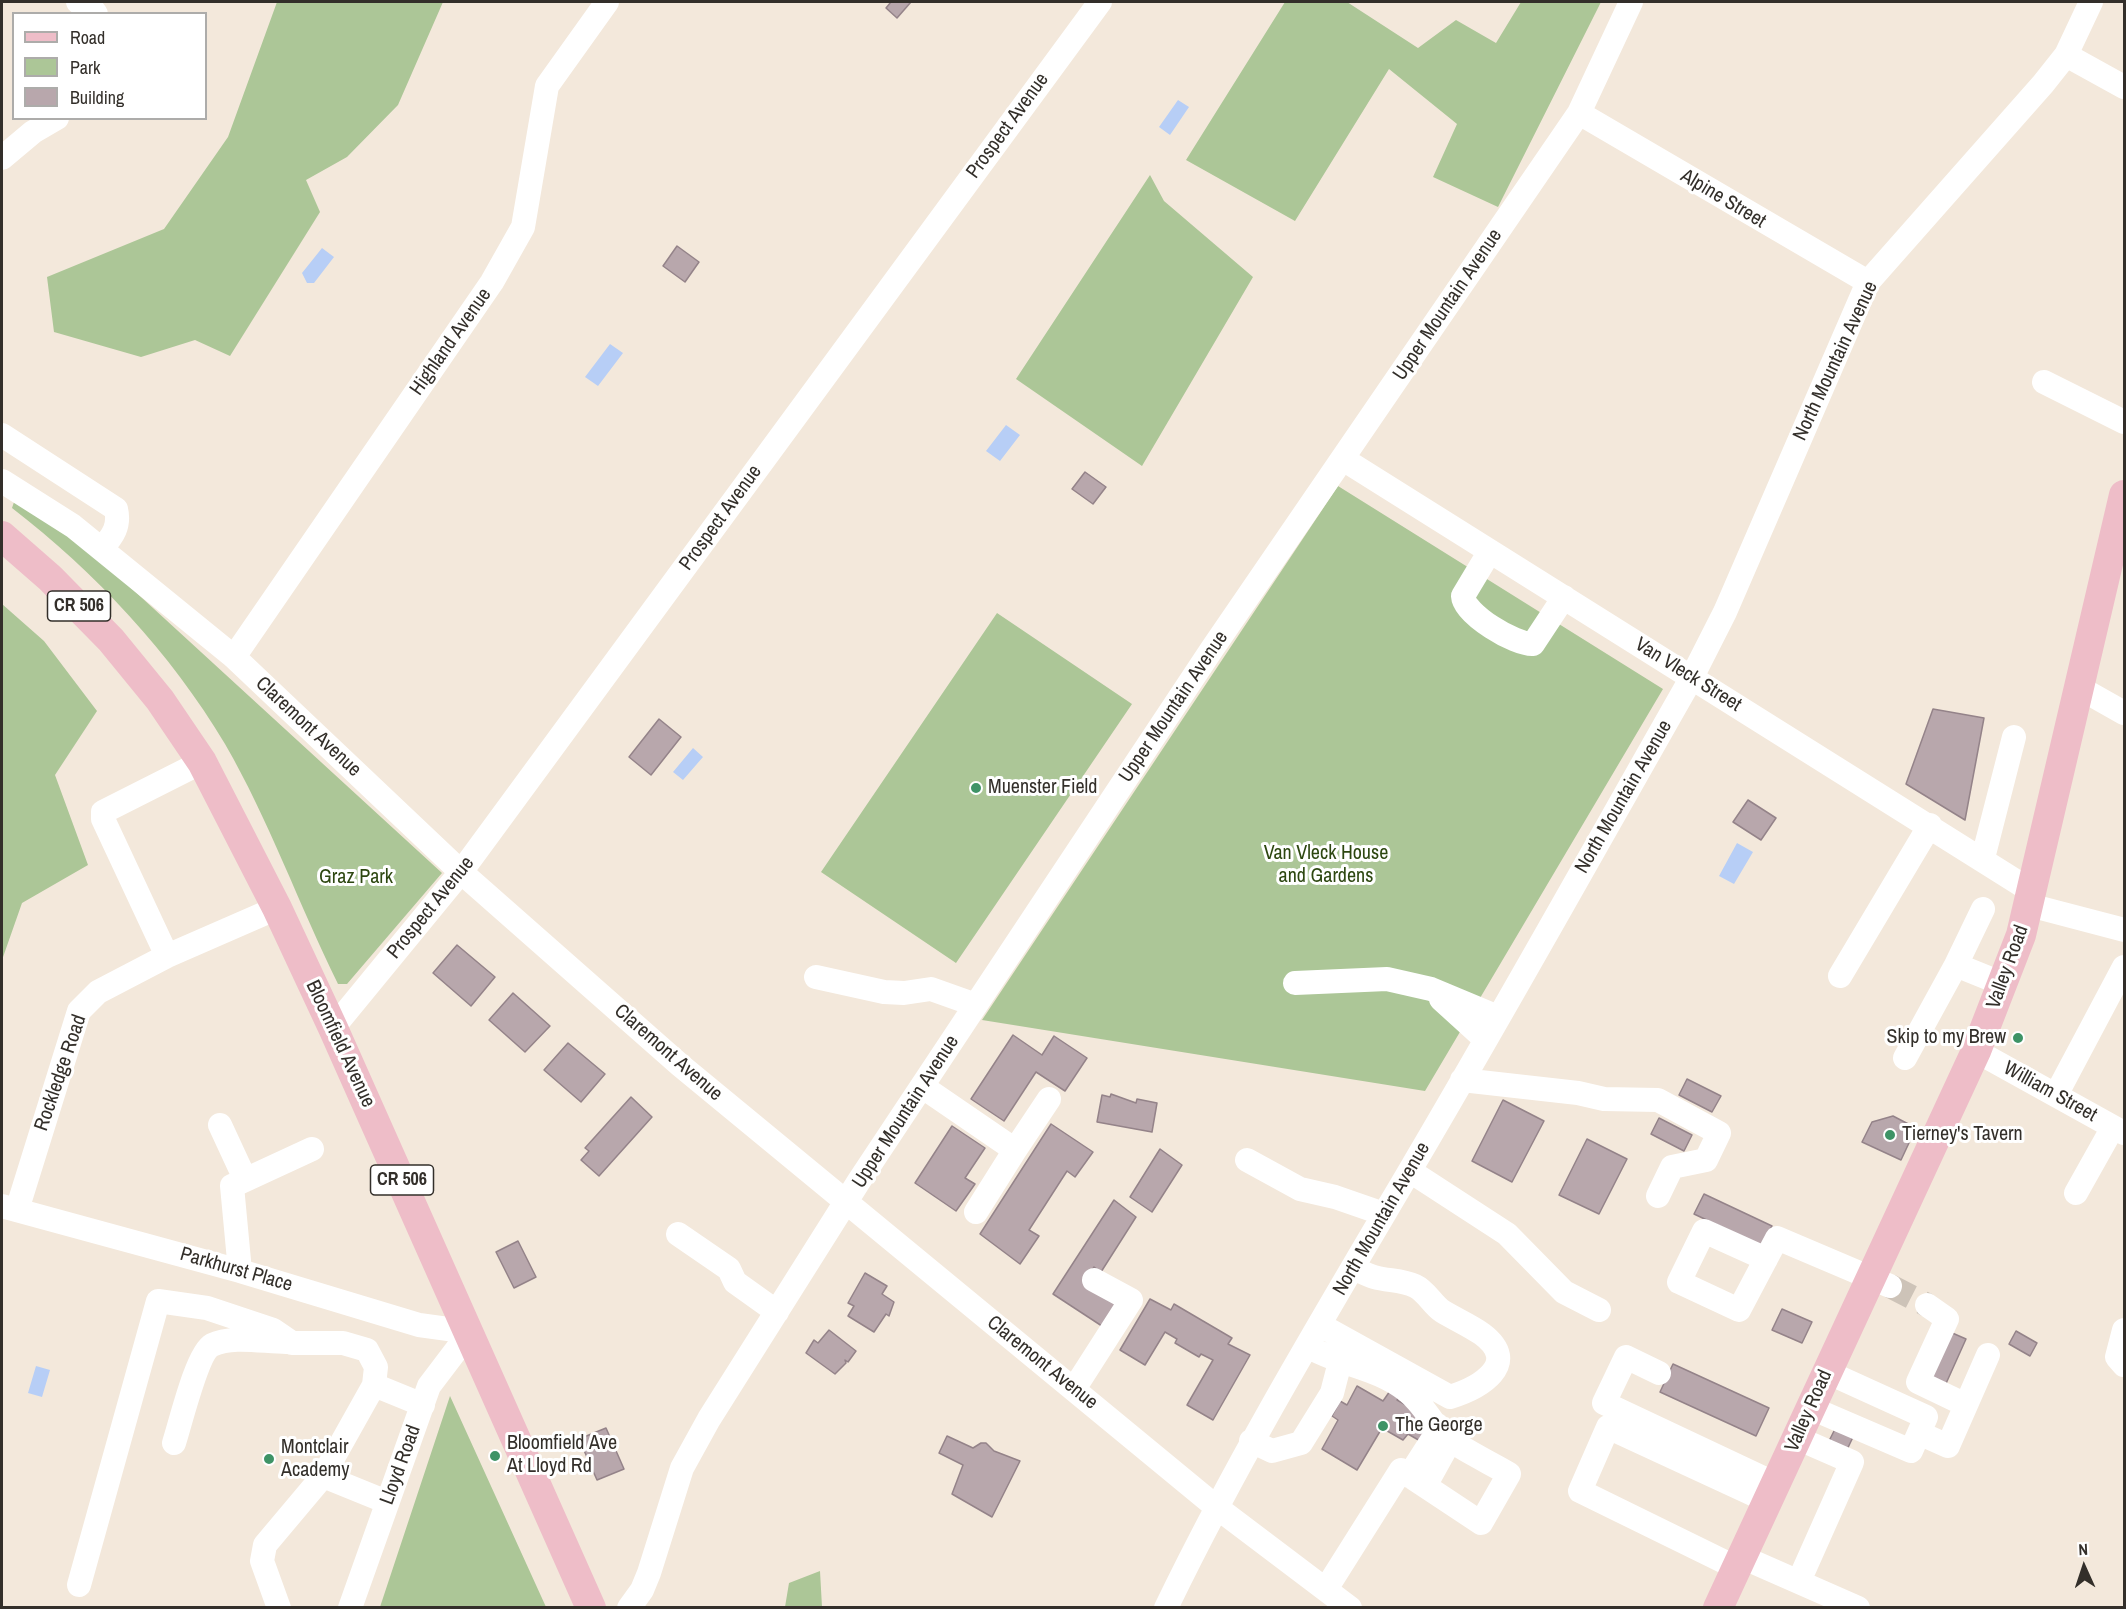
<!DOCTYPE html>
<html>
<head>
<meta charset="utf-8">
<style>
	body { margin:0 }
	#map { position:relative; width:2126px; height:1609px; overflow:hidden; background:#f3e8db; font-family:"Archivo Narrow",sans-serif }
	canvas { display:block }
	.frame { position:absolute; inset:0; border:3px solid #332f2a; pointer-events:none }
	.legend { position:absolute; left:12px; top:12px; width:195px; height:108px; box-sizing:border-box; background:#fff; border:2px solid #adacaa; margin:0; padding:8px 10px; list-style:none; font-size:18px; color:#332f2a }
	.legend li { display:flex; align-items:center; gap:12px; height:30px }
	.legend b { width:30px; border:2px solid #adacaa }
	.north { position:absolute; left:2054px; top:1537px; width:60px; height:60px; -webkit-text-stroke:4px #fff; paint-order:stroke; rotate:357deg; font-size:16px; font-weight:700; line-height:24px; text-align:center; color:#332f2a }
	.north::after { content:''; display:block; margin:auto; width:21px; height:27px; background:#332f2a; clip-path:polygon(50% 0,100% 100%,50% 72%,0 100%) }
</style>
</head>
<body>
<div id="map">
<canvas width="2126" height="1609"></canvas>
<div class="frame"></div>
<ul class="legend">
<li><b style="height:8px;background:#eebdc8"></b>Road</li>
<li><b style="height:16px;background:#acc697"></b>Park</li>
<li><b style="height:16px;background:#b8a7ac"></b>Building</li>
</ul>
<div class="north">N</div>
</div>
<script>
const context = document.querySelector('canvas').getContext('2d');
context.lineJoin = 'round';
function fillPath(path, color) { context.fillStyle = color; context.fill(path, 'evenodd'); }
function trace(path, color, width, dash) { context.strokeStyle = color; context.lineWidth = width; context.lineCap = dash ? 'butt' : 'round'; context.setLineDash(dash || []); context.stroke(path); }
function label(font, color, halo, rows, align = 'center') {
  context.font = font + ' "Archivo Narrow",sans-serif'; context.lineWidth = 6; context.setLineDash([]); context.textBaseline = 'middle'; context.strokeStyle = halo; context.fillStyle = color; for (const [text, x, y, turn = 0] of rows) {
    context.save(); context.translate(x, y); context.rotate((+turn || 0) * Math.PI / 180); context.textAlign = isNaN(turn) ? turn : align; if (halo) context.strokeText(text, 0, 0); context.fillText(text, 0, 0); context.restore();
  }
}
fillPath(new Path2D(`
	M277,2H443L398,105L347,157L306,180L320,212L230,356L195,340L141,357L54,332L47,277L164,229L228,137Z
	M1285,2H1347L1418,48L1456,20L1496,43L1521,2H1601L1498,207L1433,177L1457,124L1389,69L1295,221L1186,160Z
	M1150,175L1164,201L1253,277L1142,466L1016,379Z
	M1338,486L1663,689L1425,1091L982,1020Z
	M14,502L69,531L442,873L347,984H338C299,905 269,820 225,744C171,653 95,572 12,508Z
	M2,604L44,641L97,711L55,775L88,865L22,903L2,960Z
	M997,613L1132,704L956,963L821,872Z
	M450,1396L546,1607H380Z
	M820,1571L822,1607H785L789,1583Z`), '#acc697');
fillPath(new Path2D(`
	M1178,100L1189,107L1170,135L1159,127Z
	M322,248L334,257L314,283H307L302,273Z
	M610,344L623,353L598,386L585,377Z
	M1006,425L1020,435L1000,461L986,451Z
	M693,748L703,757L683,780L673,772Z
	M1737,843L1753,852L1734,884L1719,876Z
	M36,1366L50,1370L42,1397L28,1393Z`), '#b7cef6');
const building = new Path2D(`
	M891,2H911L897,18L886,8Z
	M677,246L699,262L685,282L663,266Z
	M1085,472L1106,487L1093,504L1072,489Z
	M1933,709L1984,718L1965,820L1906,784Z
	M659,719L681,737L651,775L629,757Z
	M1748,800L1776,818L1761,840L1733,822Z
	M457,945L495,977L471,1006L433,973Z
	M513,993L550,1026L525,1052L489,1020Z
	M1013,1035L1042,1055L1054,1036L1087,1058L1065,1091L1036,1072L1004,1121L971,1099Z
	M568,1043L605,1074L581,1102L544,1070Z
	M1687,1079L1721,1096L1712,1112L1679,1095Z
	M1111,1094L1136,1103L1137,1099L1157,1103L1152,1132L1097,1122L1102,1095L1110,1097Z
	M631,1097L652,1117L599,1176L581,1160L589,1151L585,1148Z
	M1503,1100L1544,1121L1512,1182L1472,1161Z
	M1893,1116L1916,1128L1901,1160L1862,1142L1872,1122Z
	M1659,1118L1692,1135L1684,1151L1651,1134Z
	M1051,1124L1093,1152L1075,1177L1067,1171L1029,1230L1039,1236L1020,1264L980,1234Z
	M952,1126L985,1148L965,1178L975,1184L956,1211L915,1183Z
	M1587,1139L1627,1159L1599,1214L1559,1195Z
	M1160,1149L1182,1165L1152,1212L1130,1197Z
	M1704,1194L1772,1226L1762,1246L1694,1214Z
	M1114,1200L1136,1217L1101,1272L1094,1267L1084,1283L1122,1307L1108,1330L1053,1294Z
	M518,1241L536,1277L514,1288L496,1252Z
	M865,1273L887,1286L882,1294L894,1302L889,1316L886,1314L874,1332L848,1316L854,1306L848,1303Z
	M1150,1299L1171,1310L1174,1304L1232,1338L1228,1344L1250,1355L1213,1420L1187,1405L1213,1360L1201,1354L1199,1357L1175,1343L1177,1339L1165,1332L1145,1365L1120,1350Z
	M1782,1309L1812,1322L1802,1343L1772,1330Z
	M829,1330L856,1351L848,1362L845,1360L846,1363L835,1374L806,1353L814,1340L818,1343Z
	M2016,1331L2037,1343L2030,1356L2009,1344Z
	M1950,1332L1966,1339L1944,1388L1928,1381Z
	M1673,1364L1769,1408L1756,1436L1660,1392Z
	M1357,1386L1383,1401L1390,1391L1401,1396L1397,1400L1417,1411L1432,1425L1422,1442L1408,1434L1403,1440L1382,1428L1357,1470L1322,1449L1338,1420L1332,1416L1340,1401L1347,1405Z
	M1836,1427L1854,1435L1843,1458L1825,1449Z
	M606,1428L624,1469L597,1480L579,1439Z
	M947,1436L973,1448L981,1443H986L994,1451L1020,1461L992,1517L952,1494L963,1465L939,1453Z`);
fillPath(building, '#b8a7ac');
trace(building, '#948389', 1.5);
trace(new Path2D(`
	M1890,1286L1927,1305`), '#cdc3b8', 24, [24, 12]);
trace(new Path2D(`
	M78,2L91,7L96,14
	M2066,55L2124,87
	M1579,113L1868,282
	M2,158L33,132L57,118
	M2044,382L2124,422
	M2,435L116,509C120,526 113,536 102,548
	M1343,459L2033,892
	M2,481L73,526L234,657L461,872L680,1065L1215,1506L1350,1608
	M1490,551L1463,596C1464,614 1515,645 1533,644L1564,597
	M234,657L492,282L523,227L547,86L607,2
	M2078,687L2124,713
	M1983,858L2014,737
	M2029,905L2124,930
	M167,956L103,819V812L202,762
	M1956,965L1983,909
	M1840,976L1930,825
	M816,977L884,992L904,993L931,989L976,1005
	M1295,983L1387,979L1431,989L1498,1017
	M1441,999L1485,1039
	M333,1028L461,872L1100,2
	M1976,1051L2124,1133
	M1905,1058L1956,965L2003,984
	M1462,1080L1578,1093L1604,1099L1658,1100L1719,1133L1706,1160L1672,1167L1658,1196
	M923,1087L1015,1150L1049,1099
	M2056,1095L2124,967
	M220,1125L245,1179
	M1247,1160L1300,1189L1335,1197L1384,1214
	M1410,1171L1507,1234L1564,1292L1599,1310
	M2076,1193L2113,1127
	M2,1206L240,1271L419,1325L470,1332L429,1386L350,1608
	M17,1210L79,1011L98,992L167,956L277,908
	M976,1212L1015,1150
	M678,1234L729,1269L735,1282L777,1312
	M1766,1259L1704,1231L1679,1282L1739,1310L1777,1238L1890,1286
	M240,1271L232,1186L312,1149
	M1927,1305L1947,1319L1918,1382L1966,1405
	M1320,1325L1450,1397C1479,1388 1522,1364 1482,1334C1469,1325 1455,1319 1442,1311C1432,1304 1426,1291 1415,1286C1402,1280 1388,1281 1374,1277C1367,1275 1360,1271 1353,1268
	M2124,1330L2117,1357L2124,1365
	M1307,1346C1339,1365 1377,1367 1407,1391C1424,1405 1429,1419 1442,1433C1454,1446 1493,1464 1509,1474L1481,1523L1401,1470L1326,1589
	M1659,1373L1626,1357L1604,1403L1776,1484
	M374,1385L423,1405
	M1074,1389L1131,1300L1094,1280
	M1811,1408L1911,1451L1926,1417L1827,1372
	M1919,1433L1948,1446L1988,1355
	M1797,1438L1852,1462L1799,1581
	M1251,1441L1272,1451L1301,1443L1332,1393L1340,1362
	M174,1443C180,1425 197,1353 212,1345C232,1335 264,1342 286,1342
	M323,1476L387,1502
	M1409,1476L1434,1437L1437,1425
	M1425,1486L1451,1439
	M1742,1557L1858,1608
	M1737,1568L1580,1491L1608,1427L1768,1501
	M79,1585L158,1301L207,1308L273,1330L292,1343H343L367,1350L376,1367L374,1385L323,1476L265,1545L262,1561L279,1608
	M629,1608L642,1590L649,1573L682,1468L709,1419L859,1181L1212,649L1579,113L1631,2
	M1166,1608C1239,1457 1324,1316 1409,1172C1506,1008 1598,842 1692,677L1725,612L1868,282L2043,84L2066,55L2091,2`), '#fff', 24);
trace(new Path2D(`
	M2,536L50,578L111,640L160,700L202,762L277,908L333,1028L591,1608
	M1718,1608L1976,1051L2021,935L2124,495`), '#eebdc8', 30);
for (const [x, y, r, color] of [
	[976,788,6,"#3e9366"],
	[2018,1038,6,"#3e9366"],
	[1890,1135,6,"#3e9366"],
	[1383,1426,6,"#3e9366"],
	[495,1456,6,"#3e9366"],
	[269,1459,6,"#3e9366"]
]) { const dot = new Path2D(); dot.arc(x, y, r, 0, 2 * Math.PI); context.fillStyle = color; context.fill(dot); trace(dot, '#fff', 2); }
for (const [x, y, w] of [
	[79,606,63],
	[402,1180,63]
]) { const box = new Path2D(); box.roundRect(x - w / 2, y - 15, w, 30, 4.5); context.fillStyle = '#fff'; context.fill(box); trace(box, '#332f2a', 1.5); }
label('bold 18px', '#332f2a', null, [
	["CR 506",79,606],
	["CR 506",402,1180]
]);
label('20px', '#332f2a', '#fff', [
	["Prospect Avenue",1008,126,-54],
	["Alpine Street",1723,199,31],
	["Upper Mountain Avenue",1448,305,-56],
	["Highland Avenue",451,342,-55],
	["North Mountain Avenue",1836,361,-65],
	["Prospect Avenue",721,518,-54],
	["Van Vleck Street",1688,675,32],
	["Upper Mountain Avenue",1174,707,-56],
	["Claremont Avenue",308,727,43],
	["North Mountain Avenue",1624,797,-60],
	["Prospect Avenue",431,908,-51],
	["Valley Road",2008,967,-70],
	["Bloomfield Avenue",340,1044,65],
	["Claremont Avenue",668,1053,41],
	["Rockledge Road",61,1073,-71],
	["William Street",2050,1092,29],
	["Upper Mountain Avenue",906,1112,-57],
	["North Mountain Avenue",1382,1219,-60],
	["Parkhurst Place",236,1270,16],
	["Claremont Avenue",1042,1363,39],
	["Valley Road",1809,1411,-66],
	["Lloyd Road",401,1465,-70]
]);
label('20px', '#332f2a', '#fff', [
	["Muenster Field",988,788],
	["Skip to my Brew",2006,1038,"right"],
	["Tierney's Tavern",1902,1135],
	["The George",1395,1426],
	["Bloomfield Ave",507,1444],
	["At Lloyd Rd",507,1467],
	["Montclair",281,1448],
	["Academy",281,1471]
], 'left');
label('20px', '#2d4710', '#fff', [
	["Van Vleck House",1326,854],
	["and Gardens",1326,877],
	["Graz Park",356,878]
]);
</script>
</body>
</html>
